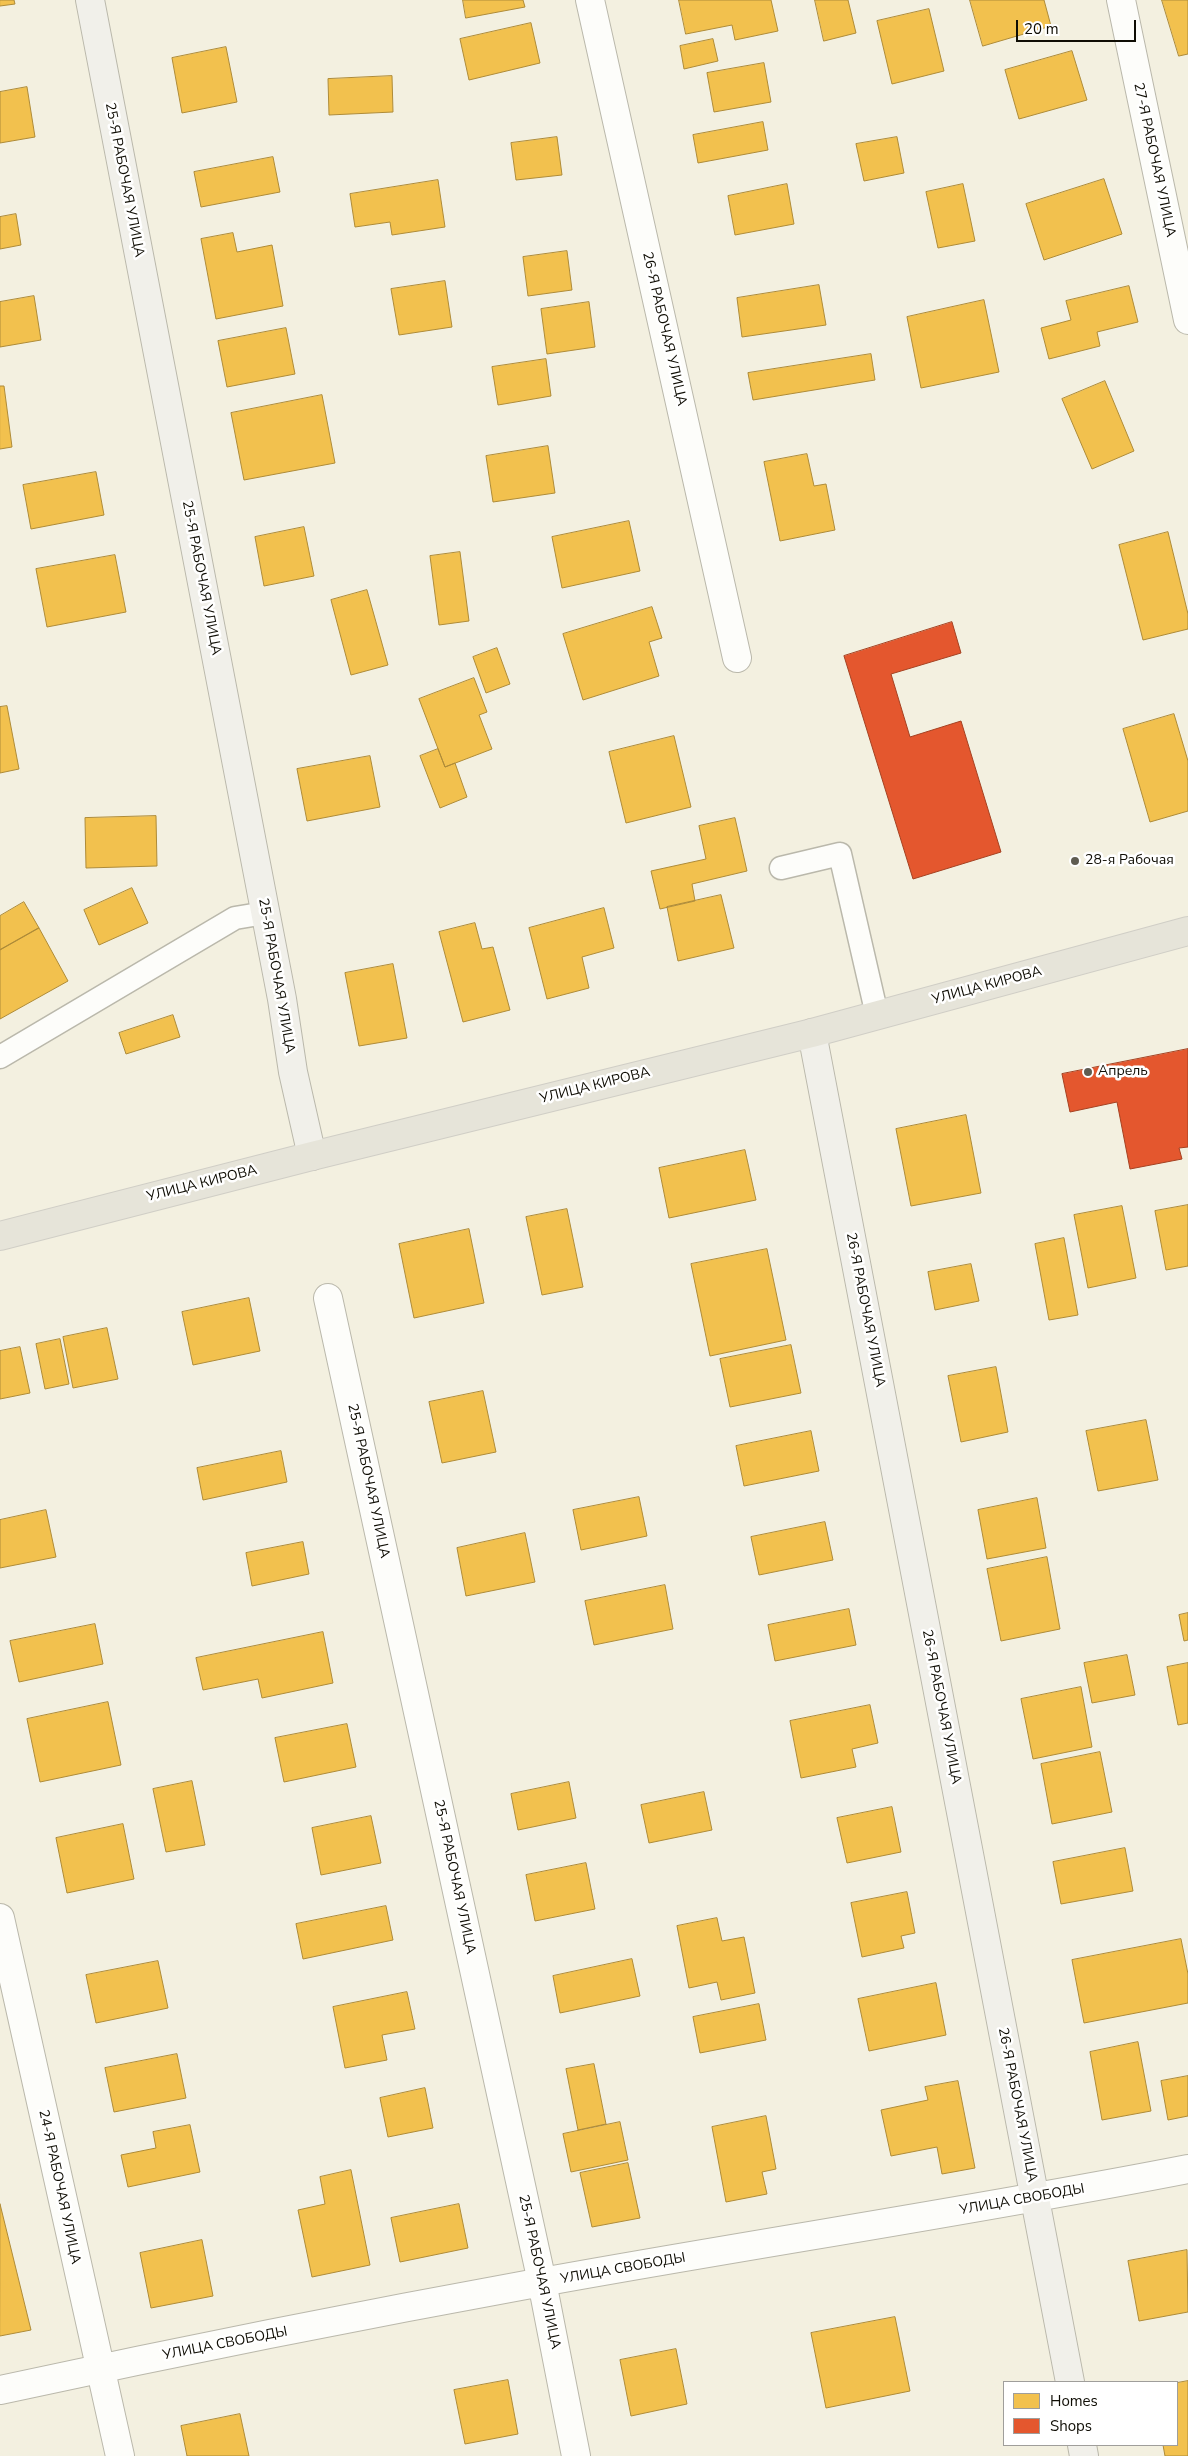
<!DOCTYPE html>
<html>
<head>
<meta charset="utf-8">
<style>
	body { margin:0 }
	#map { position:relative; width:1188px; height:2456px; overflow:hidden; background:#f3f0e0; font-family:"Nunito Sans",sans-serif }
	canvas { display:block }
	.legend { position:absolute; left:1003px; top:2381px; width:175px; height:65px; box-sizing:border-box; background:#fff; border:1px solid #9f9e9b; margin:0; padding:6px 9px; list-style:none; font-size:15px; color:#0f0d04 }
	.legend li { display:flex; align-items:center; gap:10px; height:25px }
	.legend b { width:25px; border:1px solid #9f9e9b }
	.scale { position:absolute; left:1016px; top:20px; width:120px; height:22px; box-sizing:border-box; border:2px solid #0f0d04; border-top:0; padding-left:6px; font-size:15px; line-height:18px; white-space:nowrap; color:#0f0d04; -webkit-text-stroke:4px #fff; paint-order:stroke }
</style>
</head>
<body>
<div id="map">
<canvas width="1188" height="2456"></canvas>
<ul class="legend">
<li><b style="height:14px;background:#f2c14e"></b>Homes</li>
<li><b style="height:14px;background:#e4572e"></b>Shops</li>
</ul>
<div class="scale">20 m</div>
</div>
<script>
const context = document.querySelector('canvas').getContext('2d');
context.lineJoin = 'round';
function fillPath(path, color) { context.fillStyle = color; context.fill(path, 'evenodd'); }
function trace(path, color, width, dash) { context.strokeStyle = color; context.lineWidth = width; context.lineCap = dash ? 'butt' : 'round'; context.setLineDash(dash || []); context.stroke(path); }
function label(font, color, halo, rows, align = 'center') {
  context.font = font + ' "Nunito Sans",sans-serif'; context.lineWidth = 5; context.setLineDash([]); context.textBaseline = 'middle'; context.strokeStyle = halo; context.fillStyle = color; for (const [text, x, y, turn = 0] of rows) {
    context.save(); context.translate(x, y); context.rotate((+turn || 0) * Math.PI / 180); context.textAlign = isNaN(turn) ? turn : align; if (halo) context.strokeText(text, 0, 0); context.fillText(text, 0, 0); context.restore();
  }
}
const homes = new Path2D(`
	M0,0H14L15,4L0,6Z
	M463,0H523L525,7L466,18Z
	M679,0H771L778,31L735,40L732,25L686,34Z
	M815,0H848L856,33L824,41Z
	M970,0H1044L1051,26L983,46Z
	M1162,0H1188V54L1179,56Z
	M929,9L944,71L892,84L877,21Z
	M531,23L540,63L469,80L460,39Z
	M713,39L718,61L684,69L680,46Z
	M226,47L237,102L182,113L172,58Z
	M1072,51L1087,100L1019,119L1005,70Z
	M764,63L771,102L714,112L707,73Z
	M392,76L393,112L329,115L328,79Z
	M27,87L35,137L0,143V92Z
	M763,122L768,150L698,163L693,135Z
	M557,137L562,175L516,180L511,143Z
	M897,137L904,173L864,181L856,144Z
	M273,157L280,192L201,207L194,172Z
	M1104,179L1122,234L1044,260L1026,204Z
	M438,180L445,227L392,235L390,222L355,227L350,194Z
	M787,184L794,224L735,235L728,196Z
	M963,184L975,241L938,248L926,192Z
	M16,214L21,245L0,249V217Z
	M233,233L237,252L272,245L283,306L216,319L201,239Z
	M567,251L572,290L528,296L523,257Z
	M445,281L452,327L399,335L391,289Z
	M819,285L826,325L742,337L737,298Z
	M1129,286L1138,322L1097,332L1100,346L1049,359L1041,328L1071,320L1066,301Z
	M34,296L41,340L0,347V302Z
	M984,300L999,372L921,388L907,317Z
	M589,302L595,347L547,354L541,309Z
	M286,328L295,374L227,387L218,341Z
	M871,354L875,380L753,400L748,373Z
	M546,359L551,396L498,405L492,367Z
	M1105,381L1134,451L1092,469L1062,399Z
	M0,386H4L12,447L0,449Z
	M322,395L335,463L244,480L231,413Z
	M548,446L555,493L493,502L486,456Z
	M807,454L814,486L826,484L835,530L780,541L764,462Z
	M96,472L104,515L31,529L23,485Z
	M629,521L640,571L562,588L552,537Z
	M304,527L314,576L264,586L255,537Z
	M1168,532L1188,614V629L1143,640L1119,545Z
	M460,552L469,621L439,625L430,556Z
	M115,555L126,612L47,627L36,569Z
	M367,590L388,665L351,675L331,600Z
	M652,607L662,638L649,642L659,676L583,700L563,634Z
	M497,648L510,684L486,693L473,657Z
	M474,678L487,712L479,715L492,749L445,767L419,699Z
	M7,706L19,769L0,773V707Z
	M1174,714L1188,761V811L1150,822L1123,729Z
	M674,736L691,807L626,823L609,752Z
	M438,749L445,767L455,763L467,797L440,808L420,756Z
	M370,756L380,807L307,821L297,769Z
	M156,816L157,866L86,868L85,818Z
	M735,818L747,871L692,884L695,901L660,909L651,871L706,859L699,826Z
	M132,888L148,923L99,945L84,910Z
	M721,895L734,948L678,961L667,907Z
	M24,902L39,928L0,950V916Z
	M604,908L614,948L582,957L589,988L547,999L529,928Z
	M475,923L482,949L493,947L510,1010L463,1022L439,932Z
	M39,928L68,981L0,1019V950Z
	M393,964L407,1038L359,1046L345,973Z
	M173,1015L180,1037L126,1054L119,1033Z
	M966,1115L981,1193L911,1206L896,1129Z
	M745,1150L756,1200L669,1218L659,1168Z
	M1188,1205V1266L1166,1270L1155,1211Z
	M1122,1206L1136,1278L1088,1288L1074,1215Z
	M567,1209L583,1287L542,1295L526,1217Z
	M469,1229L484,1303L414,1318L399,1244Z
	M1064,1238L1078,1315L1049,1320L1035,1244Z
	M767,1249L786,1340L710,1356L691,1264Z
	M971,1264L979,1301L935,1310L928,1272Z
	M249,1298L260,1351L193,1365L182,1312Z
	M107,1328L118,1379L73,1388L63,1337Z
	M60,1339L69,1384L45,1389L36,1344Z
	M791,1345L801,1393L730,1407L720,1359Z
	M20,1347L30,1393L0,1399V1351Z
	M996,1367L1008,1432L961,1442L948,1376Z
	M483,1391L496,1452L442,1463L429,1402Z
	M1146,1420L1158,1480L1098,1491L1086,1431Z
	M811,1431L819,1471L744,1486L736,1446Z
	M281,1451L287,1482L203,1500L197,1468Z
	M639,1497L647,1536L581,1550L573,1510Z
	M1037,1498L1046,1548L987,1559L978,1510Z
	M46,1510L56,1557L0,1568V1520Z
	M825,1522L833,1560L759,1575L751,1537Z
	M525,1533L535,1582L466,1596L457,1548Z
	M303,1542L309,1574L252,1586L246,1553Z
	M1047,1557L1060,1629L1001,1641L987,1569Z
	M665,1585L673,1629L594,1645L585,1601Z
	M849,1609L856,1645L775,1661L768,1625Z
	M1188,1613V1640L1184,1641L1179,1615Z
	M95,1624L103,1664L19,1682L10,1641Z
	M323,1632L333,1683L262,1698L258,1679L203,1690L196,1658Z
	M1127,1655L1135,1695L1092,1703L1084,1663Z
	M1188,1663V1723L1178,1725L1167,1667Z
	M1081,1687L1092,1747L1033,1759L1021,1699Z
	M108,1702L121,1765L40,1782L27,1719Z
	M870,1705L878,1743L852,1749L856,1767L801,1778L790,1721Z
	M347,1724L356,1767L284,1782L275,1738Z
	M1100,1752L1112,1812L1052,1824L1041,1764Z
	M192,1781L205,1845L166,1852L153,1789Z
	M569,1782L576,1818L518,1830L511,1794Z
	M704,1792L712,1830L649,1843L641,1805Z
	M892,1807L901,1852L847,1863L837,1818Z
	M371,1816L381,1863L321,1875L312,1828Z
	M123,1824L134,1879L67,1893L56,1838Z
	M1125,1848L1133,1891L1061,1904L1053,1862Z
	M586,1863L595,1909L535,1921L526,1875Z
	M907,1892L915,1933L901,1936L904,1948L862,1957L851,1903Z
	M386,1906L393,1940L303,1959L296,1924Z
	M717,1918L722,1941L744,1937L755,1993L721,2000L717,1982L689,1988L677,1926Z
	M1181,1939L1188,1974V2003L1084,2023L1072,1960Z
	M632,1959L640,1996L560,2013L553,1976Z
	M158,1961L168,2008L96,2023L86,1975Z
	M936,1983L946,2035L869,2051L858,1999Z
	M407,1992L415,2029L382,2035L387,2060L345,2068L333,2007Z
	M759,2004L766,2040L700,2053L693,2017Z
	M1138,2042L1151,2111L1102,2120L1090,2052Z
	M177,2054L186,2098L114,2112L105,2068Z
	M594,2064L606,2124L578,2130L566,2069Z
	M1188,2076V2116L1168,2120L1161,2081Z
	M958,2081L975,2168L942,2174L937,2147L891,2156L881,2110L928,2100L925,2087Z
	M425,2088L433,2128L388,2137L380,2098Z
	M766,2116L776,2169L762,2172L767,2194L726,2202L712,2127Z
	M620,2122L628,2160L571,2172L563,2134Z
	M190,2125L200,2172L128,2187L121,2155L156,2148L153,2132Z
	M628,2163L640,2218L592,2227L580,2173Z
	M351,2170L370,2265L312,2277L298,2210L325,2204L320,2177Z
	M0,2204L31,2330L0,2336Z
	M459,2204L468,2248L400,2262L391,2218Z
	M202,2240L213,2296L151,2308L140,2253Z
	M1187,2250L1188,2312L1139,2321L1128,2261Z
	M895,2317L910,2391L826,2408L811,2333Z
	M676,2349L687,2404L631,2416L620,2360Z
	M508,2380L518,2434L465,2444L454,2390Z
	M1188,2381V2456H1165L1163,2445H1177V2383Z
	M240,2414L249,2456H187L181,2426Z`);
fillPath(homes, '#f2c14e');
trace(homes, '#ae8b38', 1);
const shops = new Path2D(`
	M952,622L961,653L891,674L910,737L961,721L1001,852L913,879L844,656Z
	M1188,1049V1147L1179,1148L1182,1159L1130,1169L1117,1102L1070,1112L1062,1074Z`);
fillPath(shops, '#e4572e');
trace(shops, '#a44121', 1);
const lane = new Path2D(`
	M781,868L840,854L877,1015
	M0,1057L235,918L265,913`);
const street = new Path2D(`
	M590,0L737,658
	M1121,0L1188,320
	M328,1298L542,2282L576,2456
	M0,1918L120,2456
	M0,2390C180,2351 361,2315 542,2282C757,2243 973,2211 1188,2169`);
const secondary = new Path2D(`
	M90,0L282,999L293,1072L312,1156
	M812,1033L1070,2382
	M1082,2445L1084,2456`);
const primary = new Path2D(`
	M0,1236L312,1156L812,1033L1188,931`);
trace(lane, '#bab8ab', 25);
trace(street, '#bab8ab', 30);
trace(secondary, '#bab8ab', 30);
trace(primary, '#d0cec6', 30);
trace(lane, '#fdfdfa', 22);
trace(street, '#fdfdfa', 28);
trace(secondary, '#f1f0ea', 28);
trace(primary, '#e6e4d9', 28);
for (const [x, y, r, color] of [
	[1075,861,5,"#5f5c51"],
	[1088,1072,5,"#5f5c51"]
]) { const dot = new Path2D(); dot.arc(x, y, r, 0, 2 * Math.PI); context.fillStyle = color; context.fill(dot); trace(dot, '#fff', 2); }
label('14px', '#0f0d04', '#fff', [
	["27-Я РАБОЧАЯ УЛИЦА",1154,160,78],
	["25-Я РАБОЧАЯ УЛИЦА",124,180,79],
	["26-Я РАБОЧАЯ УЛИЦА",664,329,77],
	["25-Я РАБОЧАЯ УЛИЦА",201,578,79],
	["25-Я РАБОЧАЯ УЛИЦА",276,976,80],
	["УЛИЦА КИРОВА",987,986,-15],
	["УЛИЦА КИРОВА",595,1086,-14],
	["УЛИЦА КИРОВА",202,1184,-14],
	["26-Я РАБОЧАЯ УЛИЦА",865,1310,79],
	["25-Я РАБОЧАЯ УЛИЦА",368,1481,78],
	["26-Я РАБОЧАЯ УЛИЦА",941,1707,79],
	["25-Я РАБОЧАЯ УЛИЦА",454,1877,78],
	["26-Я РАБОЧАЯ УЛИЦА",1017,2105,79],
	["24-Я РАБОЧАЯ УЛИЦА",59,2187,78],
	["УЛИЦА СВОБОДЫ",1022,2200,-10],
	["УЛИЦА СВОБОДЫ",623,2269,-10],
	["25-Я РАБОЧАЯ УЛИЦА",539,2272,78],
	["УЛИЦА СВОБОДЫ",225,2344,-11]
]);
label('14px', '#0f0d04', '#fff', [
	["28-я Рабочая",1085,861],
	["Апрель",1098,1072]
], 'left');
</script>
</body>
</html>
